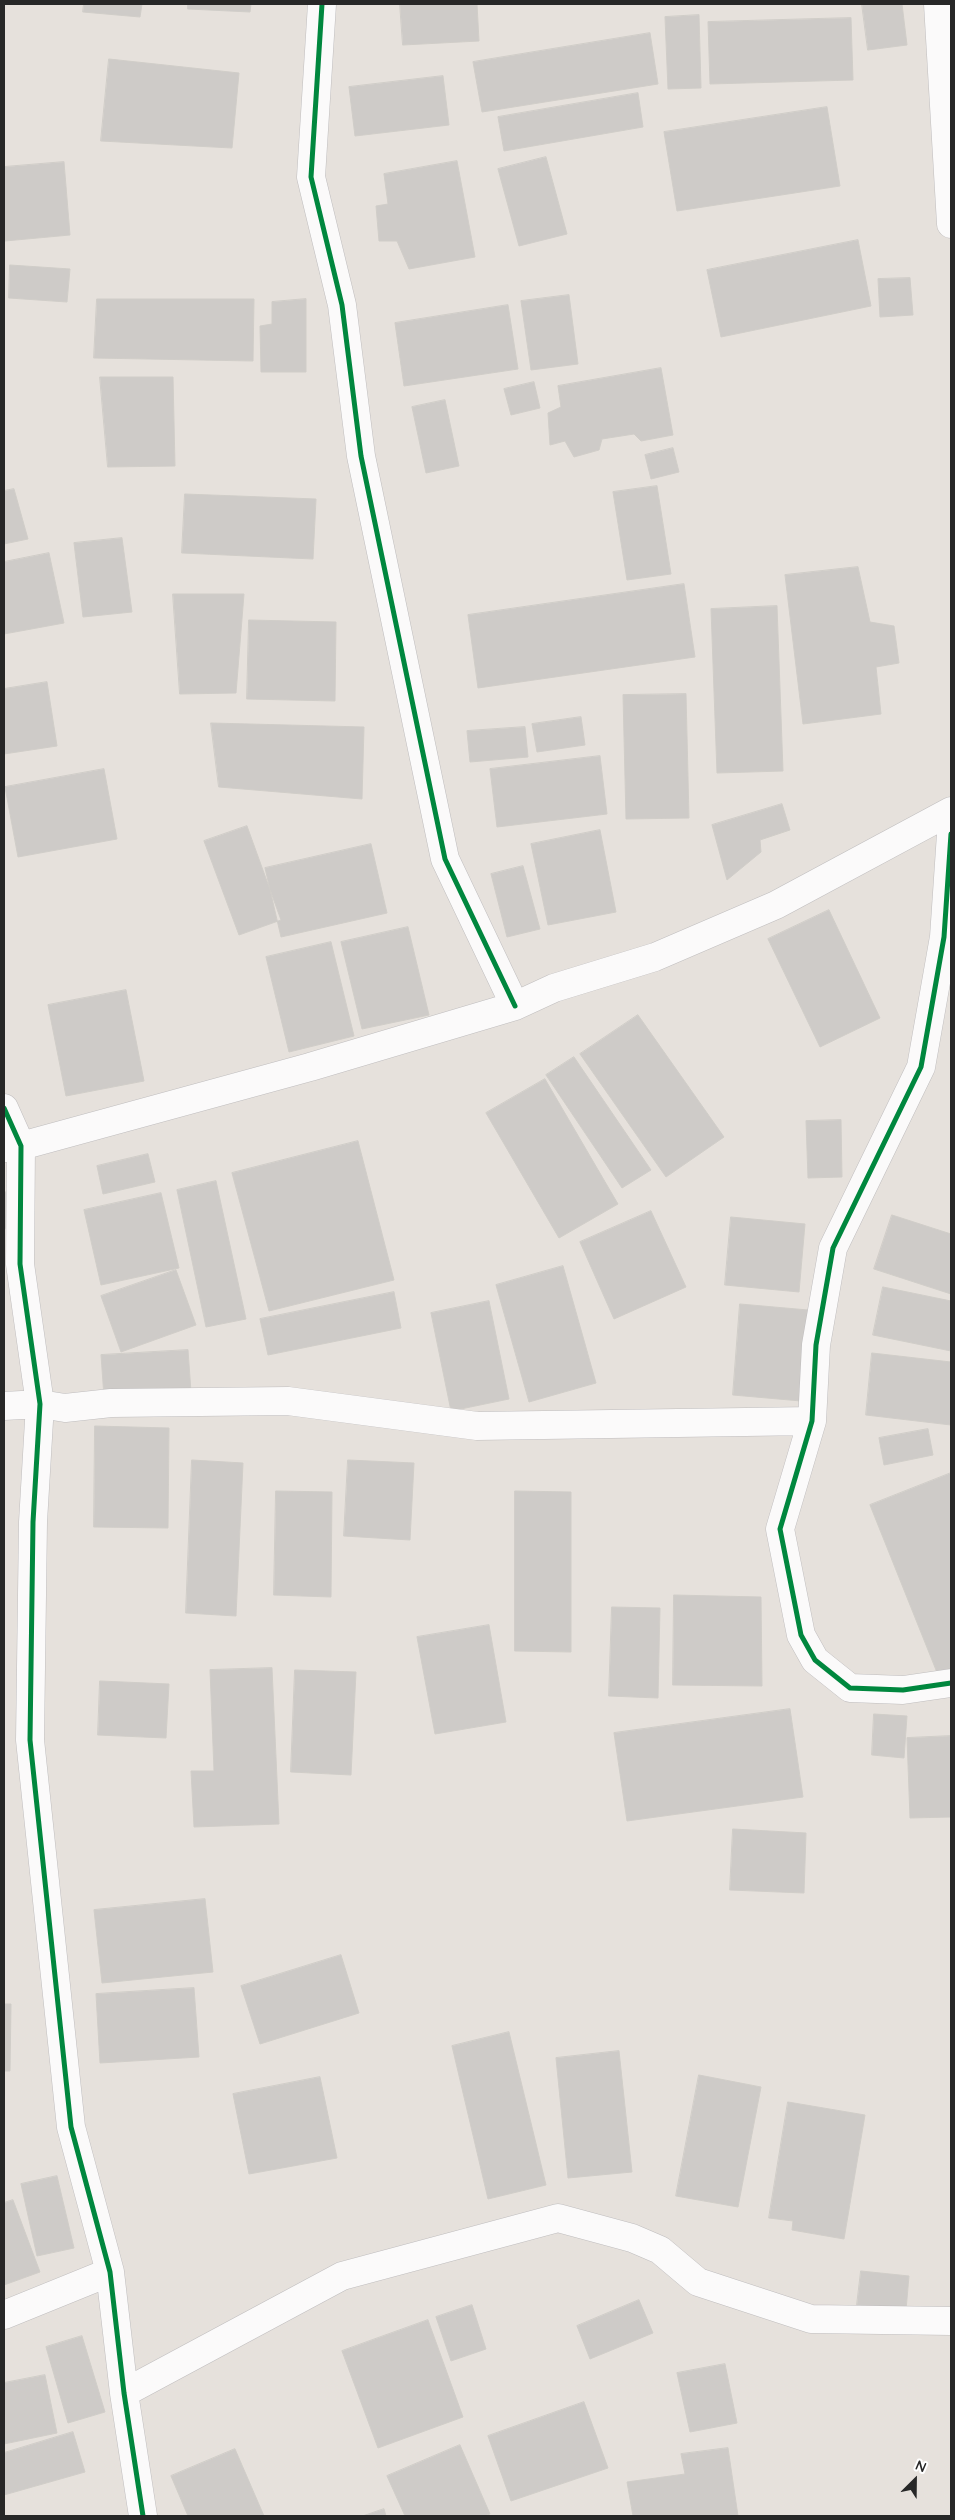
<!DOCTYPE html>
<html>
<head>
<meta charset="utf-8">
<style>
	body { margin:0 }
	#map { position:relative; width:955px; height:2520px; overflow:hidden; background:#e6e1dc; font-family:Quicksand,sans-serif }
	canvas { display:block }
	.frame { position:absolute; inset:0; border:5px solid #272727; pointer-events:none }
	.north { position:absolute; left:890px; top:2455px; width:50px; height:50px; -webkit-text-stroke:4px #fff; paint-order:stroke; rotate:23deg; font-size:14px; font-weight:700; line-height:20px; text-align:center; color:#272727 }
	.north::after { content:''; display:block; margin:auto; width:18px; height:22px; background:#272727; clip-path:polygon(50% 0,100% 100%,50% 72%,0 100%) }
</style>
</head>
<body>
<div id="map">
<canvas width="955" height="2520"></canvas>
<div class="frame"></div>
<div class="north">N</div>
</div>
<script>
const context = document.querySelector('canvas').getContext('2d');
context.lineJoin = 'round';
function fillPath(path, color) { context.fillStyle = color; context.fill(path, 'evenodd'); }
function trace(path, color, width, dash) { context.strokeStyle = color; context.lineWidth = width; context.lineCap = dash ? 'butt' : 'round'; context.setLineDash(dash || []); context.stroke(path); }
const building = new Path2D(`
	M84,4H142L140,17L83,12Z
	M188,4H251L250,12L188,9Z
	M400,4H477L479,41L403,45Z
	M862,4H902L907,45L868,50Z
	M699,15L701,88L668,89L665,17Z
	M851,18L853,80L710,84L708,22Z
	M650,33L658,84L482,112L473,62Z
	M109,59L239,73L232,148L101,141Z
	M443,76L449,125L355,136L349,87Z
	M638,93L643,127L504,151L498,117Z
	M827,107L840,186L677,211L664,132Z
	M546,157L567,234L519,246L498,169Z
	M457,161L475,257L409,269L397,241H379L376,206L388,204L384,174Z
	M64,162L70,235L5,241L4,167Z
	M858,240L871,306L721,337L707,270Z
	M10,265L70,269L67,302L9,298Z
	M910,278L913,315L880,317L878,279Z
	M569,295L578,364L531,370L521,301Z
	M97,299H254L253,361L94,358Z
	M306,299V372H261L260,326L272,324V302Z
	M508,305L518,369L404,386L395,323Z
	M661,368L673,435L641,441L634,434L602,439L599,450L574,457L565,441L550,445L548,413L561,407L558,386Z
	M100,377H173L175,466L108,467Z
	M534,382L540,408L511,415L504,389Z
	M445,400L459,466L426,473L412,407Z
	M673,448L679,472L651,479L645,455Z
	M657,486L671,574L627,580L613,492Z
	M14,489L28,539L4,544V491Z
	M185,494L316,499L313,559L182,553Z
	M122,538L132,612L83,617L74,543Z
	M49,553L64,623L4,634V562Z
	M858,567L870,622L894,626L899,663L876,667L881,714L803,724L785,575Z
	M684,584L695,657L478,688L468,615Z
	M173,594H244L236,693L180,694Z
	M777,606L783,771L717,773L711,609Z
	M249,620L336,622L335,701L247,699Z
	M47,682L57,746L4,754V689Z
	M686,694L689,818L626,819L623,695Z
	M581,717L585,745L537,752L532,724Z
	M211,723L364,727L362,799L219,787Z
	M525,727L528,757L470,762L467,731Z
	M600,756L607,814L497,827L490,769Z
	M104,769L117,839L18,857L5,787Z
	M782,804L790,830L760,840L761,852L727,880L712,825Z
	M247,826L281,920L239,935L204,841Z
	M600,830L616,912L548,925L531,844Z
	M371,844L387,913L281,937L265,868Z
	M523,866L540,929L507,937L491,874Z
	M829,910L880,1018L820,1047L768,939Z
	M408,927L429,1015L362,1029L341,942Z
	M331,942L354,1036L289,1052L266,957Z
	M126,990L144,1081L66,1096L48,1005Z
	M638,1015L724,1137L666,1177L580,1054Z
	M574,1057L651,1170L622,1188L546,1075Z
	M545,1079L618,1204L559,1238L486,1113Z
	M841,1120L842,1177L808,1178L806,1121Z
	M358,1141L394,1280L269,1311L232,1173Z
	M148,1154L155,1182L103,1194L97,1166Z
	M216,1181L246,1319L206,1327L177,1190Z
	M4,1192H10L13,1228L4,1229Z
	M161,1193L179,1268L101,1285L84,1210Z
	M651,1211L686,1287L614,1319L580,1242Z
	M892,1215L951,1234V1294L874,1269Z
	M731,1217L805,1224L799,1292L725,1285Z
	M563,1266L596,1383L529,1402L496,1285Z
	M176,1270L196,1325L121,1352L101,1296Z
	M883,1287L951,1301V1351L873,1335Z
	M394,1292L401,1328L268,1355L260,1319Z
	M489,1301L509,1399L451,1411L431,1313Z
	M740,1304L808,1310L801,1401L733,1395Z
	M188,1350L191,1392L104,1397L101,1355Z
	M872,1353L951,1362V1425L866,1415Z
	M95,1426L169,1428L168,1528L94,1527Z
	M928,1429L933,1455L884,1465L879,1438Z
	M192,1460L243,1463L236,1616L186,1613Z
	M348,1460L414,1463L410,1540L344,1536Z
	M951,1473V1669L938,1675L870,1505Z
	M276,1491L332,1492L331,1597L274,1595Z
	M515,1491L571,1492V1652L515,1651Z
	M674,1595L761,1597L762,1686L673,1685Z
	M612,1607L660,1608L658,1698L609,1696Z
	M489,1625L506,1722L435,1734L417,1637Z
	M272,1668L279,1824L194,1827L191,1771H214L210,1670Z
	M295,1670L356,1672L351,1775L291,1772Z
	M100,1681L169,1684L166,1738L98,1735Z
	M790,1709L803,1797L627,1821L614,1733Z
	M874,1714L907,1716L904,1758L872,1755Z
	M951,1736V1817L910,1818L907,1738Z
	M733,1829L806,1833L804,1893L730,1890Z
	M205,1899L213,1972L102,1983L94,1910Z
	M341,1955L359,2013L260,2044L241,1986Z
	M194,1988L199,2057L100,2063L96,1994Z
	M4,2004H11L10,2071H4Z
	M509,2032L546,2185L488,2199L452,2046Z
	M619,2051L632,2172L568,2178L556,2058Z
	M699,2075L761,2087L738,2207L676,2196Z
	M320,2077L337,2158L249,2174L233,2094Z
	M788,2102L865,2115L844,2239L792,2230L793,2221L769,2218Z
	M57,2176L74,2248L37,2256L21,2184Z
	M13,2200L40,2272L4,2285V2203Z
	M861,2271L909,2276L906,2310L857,2305Z
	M639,2300L653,2333L590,2359L577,2326Z
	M472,2305L486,2349L451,2361L436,2317Z
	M428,2320L463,2417L378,2448L342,2351Z
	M82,2336L105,2412L68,2423L46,2347Z
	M725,2364L737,2423L690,2432L677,2373Z
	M45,2375L57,2433L4,2444V2383Z
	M584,2402L608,2468L511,2501L488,2436Z
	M73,2432L85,2472L4,2495V2453Z
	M460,2445L490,2514L484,2516H405L387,2476Z
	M728,2448L738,2516H633L627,2482L685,2474L681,2454Z
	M235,2449L264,2516H188L171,2476Z
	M384,2509L386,2516H363Z`);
fillPath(building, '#cecbc8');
trace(building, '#d0cdc8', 1);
const minor = new Path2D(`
	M322,4L311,177L342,305L361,456L445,859L515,1006
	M938,4L951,224
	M951,834L944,937L921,1067L833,1248L816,1345L812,1421L780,1529L801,1635L815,1660L850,1688L903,1690L951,1683
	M4,1108L21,1146L20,1264L40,1404L33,1522L30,1740L71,2127L110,2272L124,2393L143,2516
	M4,1148L21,1146L310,1067L515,1006L554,988L655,957L776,905L951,811
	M4,1406L40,1404L65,1408L111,1403L288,1401L477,1426L812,1421
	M4,2315L110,2272
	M124,2393L342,2276L558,2218L632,2238L660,2250L698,2282L811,2319L951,2321`);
trace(minor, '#bfbdbe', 29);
trace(minor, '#fbfafa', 28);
trace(new Path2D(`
	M322,4L311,177L342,305L361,456L445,859L515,1006
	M951,834L944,937L921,1067L833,1248L816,1345L812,1421L780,1529L801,1635L815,1660L850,1688L903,1690L951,1683
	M4,1108L21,1146L20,1264L40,1404L33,1522L30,1740L71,2127L110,2272L124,2393L143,2516`), '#00873e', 5);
</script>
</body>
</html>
